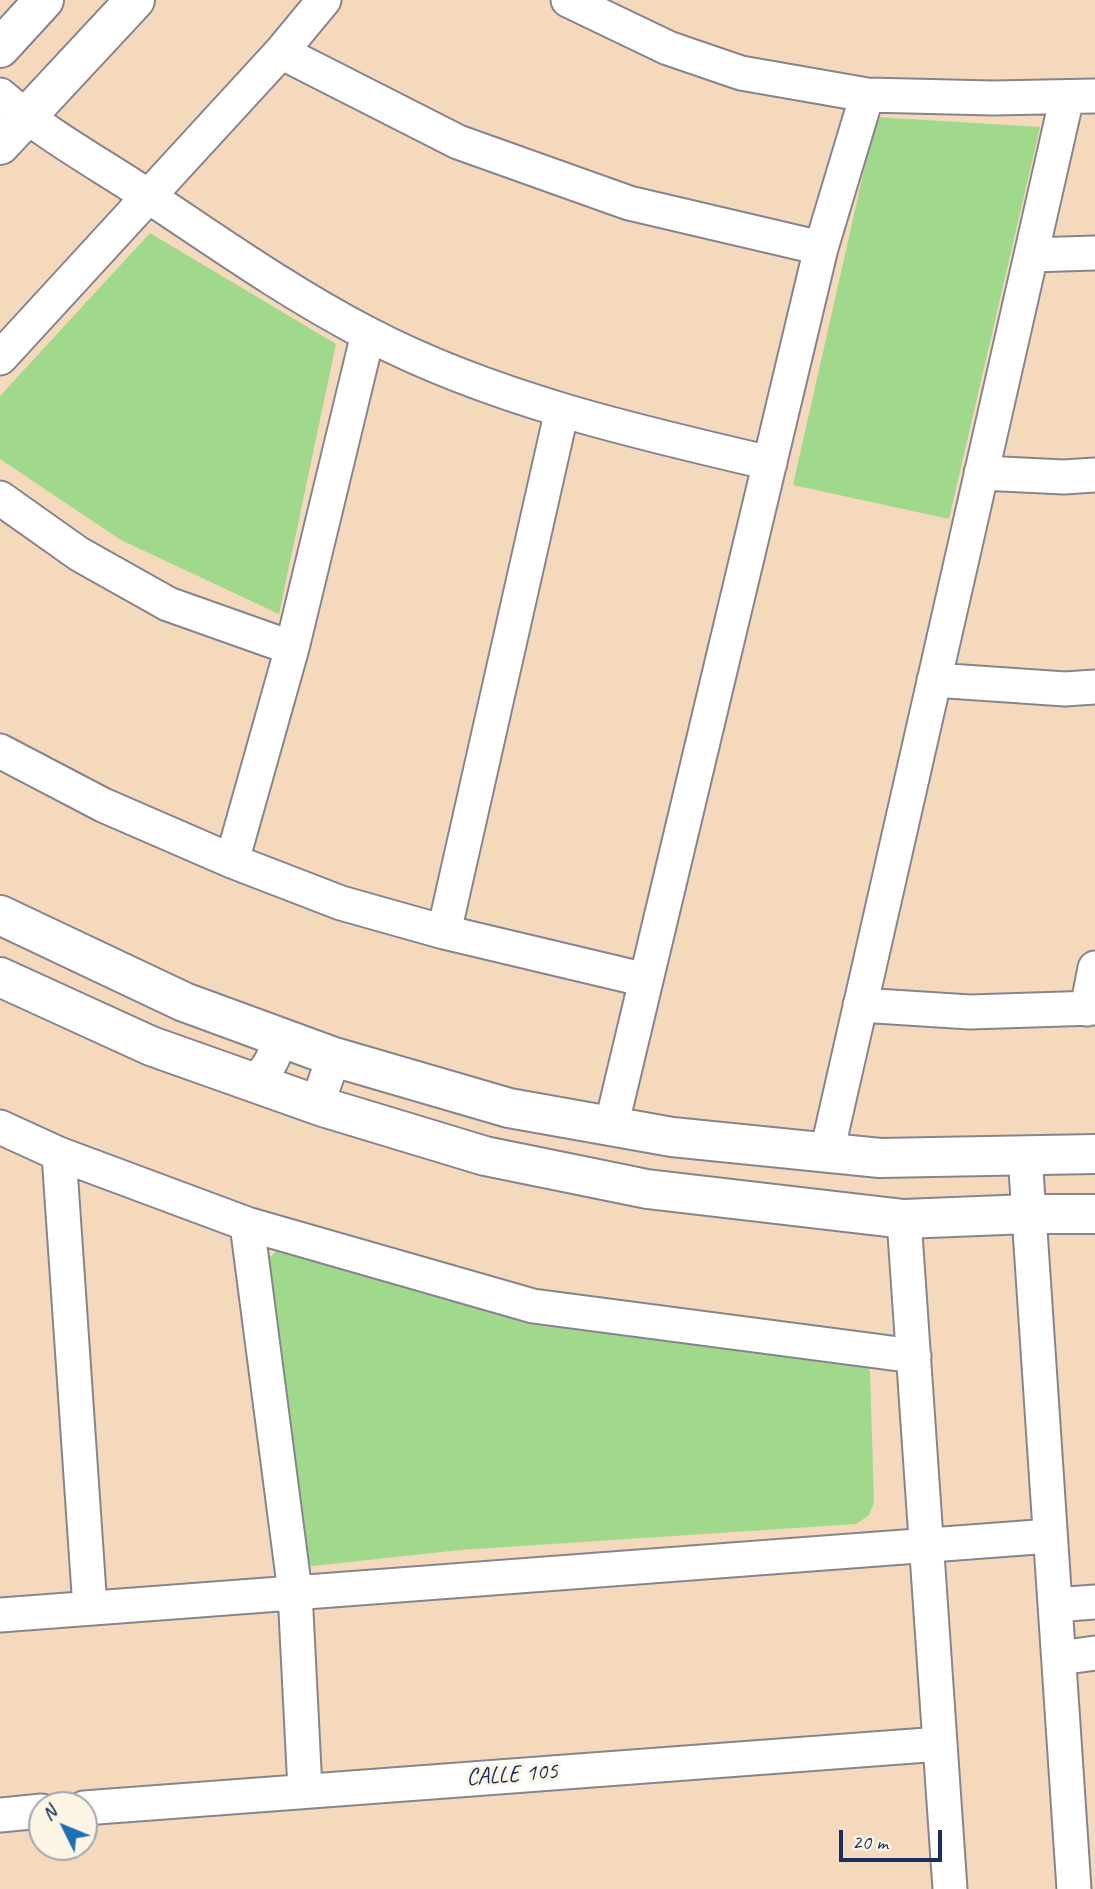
<!DOCTYPE html>
<html>
<head>
<meta charset="utf-8">
<style>
	body { margin:0 }
	#map { position:relative; width:1095px; height:1889px; overflow:hidden; background:#f4d9bc; font-family:Caveat,sans-serif }
	canvas { display:block }
	.north { position:absolute; left:28px; top:1791px; width:70px; height:70px; box-sizing:border-box; background:#fcf5e5; border:2px solid #a2a6af; border-radius:50%; rotate:313deg; font-size:19px; font-weight:700; line-height:28px; text-align:center; color:#1b2f5e }
	.north::after { content:''; display:block; margin:auto; width:24px; height:32px; background:#1f6fb2; clip-path:polygon(50% 0,100% 100%,50% 72%,0 100%) }
	.scale { position:absolute; left:839px; top:1830px; width:103px; height:32px; box-sizing:border-box; border:4px solid #1b2f5e; border-top:0; padding-left:9px; font-size:21px; line-height:24px; white-space:nowrap; color:#1b2f5e; -webkit-text-stroke:5px #fcf5e5; paint-order:stroke }
</style>
</head>
<body>
<div id="map">
<canvas width="1095" height="1889"></canvas>
<div class="north">N</div>
<div class="scale">20 m</div>
</div>
<script>
const context = document.querySelector('canvas').getContext('2d');
context.lineJoin = 'round';
function fillPath(path, color) { context.fillStyle = color; context.fill(path, 'evenodd'); }
function trace(path, color, width, dash) { context.strokeStyle = color; context.lineWidth = width; context.lineCap = dash ? 'butt' : 'round'; context.setLineDash(dash || []); context.stroke(path); }
function label(font, color, halo, rows, align = 'center') {
  context.font = font + ' Caveat,sans-serif'; context.lineWidth = 6; context.setLineDash([]); context.textBaseline = 'middle'; context.strokeStyle = halo; context.fillStyle = color; for (const [text, x, y, turn = 0] of rows) {
    context.save(); context.translate(x, y); context.rotate((+turn || 0) * Math.PI / 180); context.textAlign = isNaN(turn) ? turn : align; if (halo) context.strokeText(text, 0, 0); context.fillText(text, 0, 0); context.restore();
  }
}
fillPath(new Path2D(`
	M876,117L1040,127L949,519L793,485Z
	M150,233L336,344L279,614L121,540L0,459V396Z
	M279,1249L862,1358L870,1371L874,1503L869,1515L856,1524L460,1550L313,1566L299,1563L266,1266L270,1257Z`), '#a0d98c');
const minor = new Path2D(`
	M568,0L668,48L741,73L867,95L993,98L1095,96
	M281,52L458,142L629,203L821,248
	M0,95C45,134 98,163 148,196C220,244 291,294 368,334C490,398 636,432 770,463
	M1031,255L1095,253
	M0,358L281,52L324,0
	M981,473L1064,477L1095,475
	M0,498L79,554L168,604L292,648
	M934,680L1065,689L1095,687
	M0,751L103,805L232,861L341,903L444,932L646,980
	M232,861L292,648L368,334
	M444,932L562,410
	M860,1005L970,1012L1095,1008
	M1087,1009L1095,968
	M254,1082C269,1069 276,1056 279,1036
	M323,1107L322,1090L334,1057
	M0,1127L59,1154L247,1224L533,1306L914,1356
	M611,1127L821,248L867,95
	M827,1152L1067,97
	M59,1154L90,1608
	M1025,1155L1074,1889
	M904,1219L950,1889
	M247,1224L295,1592L305,1790
	M1055,1605L1095,1602
	M0,1615L1050,1536
	M1059,1658L1095,1653
	M84,1808L940,1744
	M0,1815L42,1811`);
const tertiary = new Path2D(`
	M0,915L184,1002L334,1057L509,1108L672,1137L880,1158L1095,1154
	M0,977L151,1046L323,1107L485,1156L647,1189L904,1219L1028,1214H1095`);
const secondary = new Path2D(`
	M0,48L44,0
	M0,145L135,0`);
trace(minor, '#88848d', 37);
trace(tertiary, '#88848d', 42);
trace(secondary, '#88848d', 42);
trace(minor, '#fff', 33);
trace(tertiary, '#fff', 38);
trace(secondary, '#fff', 38);
label('24px', '#1b2f5e', '#fcf5e5', [
	["CALLE 105",512,1775,-4]
]);
</script>
</body>
</html>
